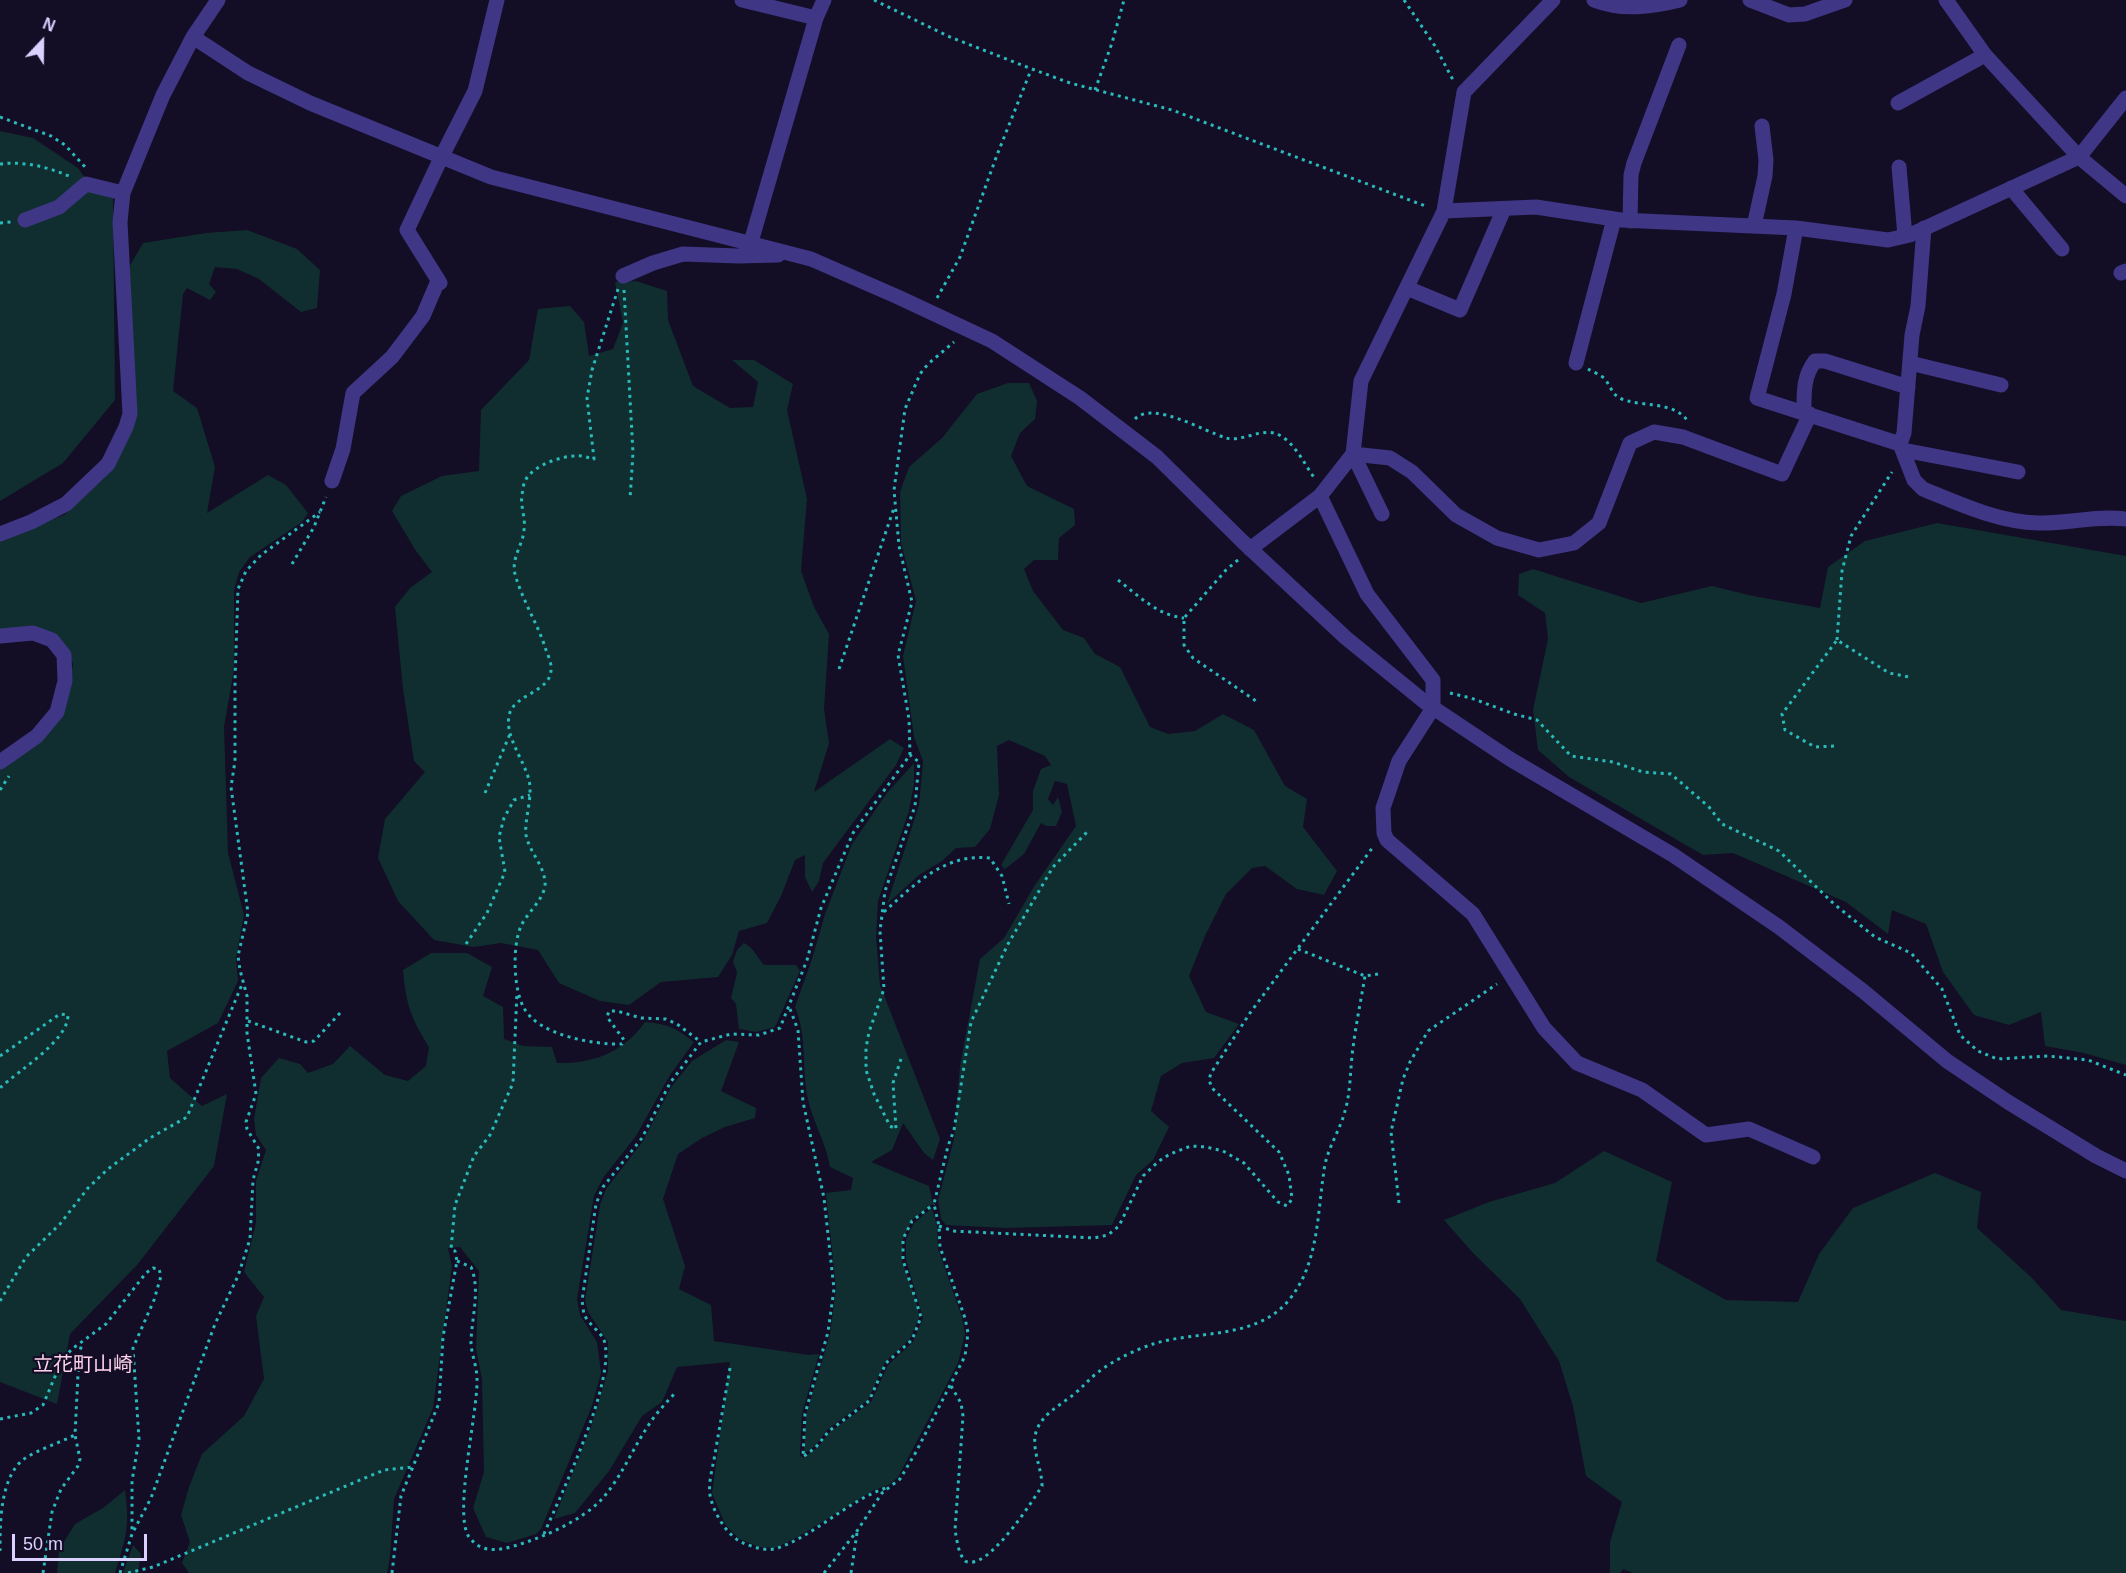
<!DOCTYPE html>
<html>
<head>
<meta charset="utf-8">
<style>
	body { margin:0 }
	#map { position:relative; width:2126px; height:1573px; overflow:hidden; background:#130d25; font-family:Helvetica,sans-serif }
	canvas { display:block }
	.north { position:absolute; left:12px; top:12px; width:60px; height:60px; -webkit-text-stroke:4px #130d25; paint-order:stroke; rotate:22deg; font-size:16px; font-weight:700; line-height:24px; text-align:center; color:#dad1ff }
	.north::after { content:''; display:block; margin:auto; width:21px; height:27px; background:#dad1ff; clip-path:polygon(50% 0,100% 100%,50% 72%,0 100%) }
	.scale { position:absolute; left:12px; top:1534px; width:135px; height:27px; box-sizing:border-box; border:3px solid #dad1ff; border-top:0; padding-left:8px; font-size:18px; line-height:21px; white-space:nowrap; color:#dad1ff; -webkit-text-stroke:4px #130d25; paint-order:stroke }
</style>
</head>
<body>
<div id="map">
<canvas width="2126" height="1573"></canvas>
<div class="north">N</div>
<div class="scale">50 m</div>
</div>
<script>
const context = document.querySelector('canvas').getContext('2d');
context.lineJoin = 'round';
function fillPath(path, color) { context.fillStyle = color; context.fill(path, 'evenodd'); }
function trace(path, color, width, dash) { context.strokeStyle = color; context.lineWidth = width; context.lineCap = dash ? 'butt' : 'round'; context.setLineDash(dash || []); context.stroke(path); }
function label(font, color, halo, rows, align = 'center') {
  context.font = font + ' Helvetica,"Noto Sans JP",sans-serif'; context.lineWidth = 4.5; context.setLineDash([]); context.textBaseline = 'middle'; context.strokeStyle = halo; context.fillStyle = color; for (const [text, x, y, turn = 0] of rows) {
    context.save(); context.translate(x, y); context.rotate((+turn || 0) * Math.PI / 180); context.textAlign = isNaN(turn) ? turn : align; if (halo) context.strokeText(text, 0, 0); context.fillText(text, 0, 0); context.restore();
  }
}
fillPath(new Path2D(`
	M0,131L33,138L78,168L96,193L113,198L115,400L63,463L0,501Z
	M247,230L297,249L320,270L317,308L301,312L259,279L237,269L215,267L209,284L216,292L210,300L187,288L183,294L173,391L197,408L215,467L207,513L268,475L286,485L308,513L302,522L250,557L239,572L234,591V669L224,727L228,853L244,915L236,958L238,981L218,1023L167,1051L170,1078L202,1106L227,1094L214,1166L137,1265L70,1334L57,1404L0,1382V768L23,752L69,685L73,664L66,646L0,631V539L64,515L104,478L127,441L129,267L143,243L206,233Z
	M636,281L667,291L668,320L693,386L730,408L753,407L758,382L732,360H754L793,384L787,410L807,499L801,571L814,607L829,634L824,709L829,743L814,792L890,739L904,748L896,765L823,863L819,881L812,892L805,877V855L795,860L781,896L767,923L739,931L732,955L718,977L661,982L629,1005L600,1001L559,983L538,950L501,943L474,947L434,940L398,901L378,858L385,819L425,772L414,761L403,689L395,607L410,588L432,572L416,551L392,511L401,496L442,476L479,471L481,410L529,360L538,309L570,306L584,322L589,356L613,349L623,323L615,282Z
	M1008,383H1029L1037,401L1035,419L1020,433L1011,456L1027,486L1074,509L1075,525L1059,538L1058,560H1034L1024,569L1033,591L1063,630L1084,638L1095,654L1120,667L1150,727L1168,734L1195,731L1223,714L1254,730L1285,786L1307,799L1303,827L1337,871L1324,895L1297,889L1265,866L1252,868L1226,894L1205,936L1189,976L1206,1012L1239,1024L1214,1058L1182,1063L1161,1076L1151,1111L1169,1127L1153,1160L1136,1175L1112,1225L1006,1228L946,1225L941,1219L938,1200L954,1139L960,1066L980,959L1004,938L1035,885L1076,826L1067,784L1055,781L1048,799L1053,805L1058,797L1062,812L1056,826H1046L1041,823L1024,854L1005,869L1001,865L1033,810V791L1041,769L1051,765L1045,756L1009,740L997,746L999,795L990,829L975,847L956,848L942,861L919,875L887,904L919,805L923,761L914,737L903,656L916,601L901,543L900,492L909,467L942,438L977,394Z
	M1937,523L2126,556V1065L2084,1053L2045,1046L2041,1012L2009,1025L1974,1015L1943,972L1926,924L1892,910L1888,934L1846,902L1733,853L1703,855L1569,777L1538,750L1533,710L1548,639L1545,613L1518,595L1519,574L1533,569L1641,603L1712,586L1753,596L1820,608L1828,567L1865,541Z
	M914,763V784L909,811L878,901L876,937L880,985L940,1139L933,1160L924,1153L903,1123L892,1150L871,1162L929,1186L933,1204L912,1220L903,1239L902,1261L916,1299L919,1318L910,1339L885,1362L868,1400L828,1429L815,1446L804,1454L806,1415L830,1334L836,1288L826,1193L851,1190L853,1178L830,1167C826,1142 812,1121 807,1095C802,1066 807,1036 795,1007L812,959L825,914L852,844L887,793Z
	M744,943C755,949 756,956 764,965H796L800,971L775,1027L756,1032L739,1029L736,1004L731,998L737,973L733,961L737,950Z
	M431,953H467L492,967L483,996L503,1007L504,1039L523,1046L552,1047L557,1063C593,1064 624,1052 645,1022C668,1024 676,1028 694,1042L670,1075L636,1136L603,1178L594,1196L577,1299L580,1315L597,1342L601,1373L592,1406L541,1529L536,1534L507,1543L486,1537L473,1508L484,1472L482,1379L476,1349L479,1271L460,1247L448,1248L452,1266L433,1408L394,1499L390,1557L387,1573H189L182,1563L190,1542L181,1515L189,1487L202,1454L244,1416L264,1379L256,1316L264,1297L244,1272L256,1223V1181L266,1150L256,1135L254,1119L261,1078L279,1058L300,1064L308,1073L333,1064L350,1046L385,1075L408,1081L426,1066L429,1047C411,1018 406,1005 403,970Z
	M726,1040L739,1042L721,1091L756,1108L755,1118L725,1127L702,1138L678,1154L663,1199L685,1266L679,1289L711,1305L714,1341L809,1355L819,1354L802,1414L800,1455L803,1458L818,1447L830,1432L871,1402L888,1365L913,1342L923,1318L906,1260V1239L914,1223L932,1208L937,1226L938,1249L962,1317L965,1334L958,1363L898,1477L889,1485L874,1490L796,1538L775,1548L759,1547L739,1539L725,1524L712,1493L730,1362L677,1367L662,1402L642,1416L609,1471L575,1513L554,1519L591,1427L608,1371V1342L588,1312L585,1300L600,1205L606,1189L643,1141L671,1087L692,1061Z
	M1604,1151L1672,1182L1656,1261L1726,1300L1798,1302L1819,1254L1853,1208L1935,1173L1981,1192L1977,1228L2031,1277L2061,1310L2126,1321V1573H1633L1623,1569L1620,1573H1610V1542L1622,1502L1586,1476L1573,1406L1559,1361L1520,1299L1473,1253L1444,1220L1489,1202L1555,1183Z
	M125,1490C130,1527 126,1538 115,1573H57L59,1550L75,1524L103,1508Z
	M133,1545L141,1554L138,1573H123Z`), '#102e2f');
trace(new Path2D(`
	M874,0L950,37L1032,69L1070,83L1172,110L1428,207
	M1404,0L1435,46L1453,80
	M1095,90L1112,43L1124,0
	M0,117L51,136L65,145L87,169
	M0,164C25,161 48,167 71,177
	M0,223L11,222
	M618,289L592,370L587,398L594,459C588,458 582,455 576,456C560,456 532,466 525,481C523,485 523,491 522,494C520,506 526,518 524,530C523,545 511,558 515,574C522,600 538,624 546,650C548,655 551,662 551,667C553,693 513,693 509,716C505,737 524,760 529,780C533,798 524,820 526,835C529,851 543,864 545,881C547,896 529,911 522,924C512,943 513,989 524,1008C538,1035 594,1045 622,1044L624,1040L607,1017L609,1011H617L641,1018L666,1019L677,1024L701,1042
	M624,290L633,453L630,499
	M937,298L960,257L997,155L1031,70
	M1588,369C1593,372 1601,375 1605,379C1613,390 1612,397 1628,401C1647,406 1674,403 1687,420
	M1135,419C1152,400 1206,432 1226,438C1243,443 1263,425 1281,436C1296,445 1305,465 1315,479
	M1238,560L1226,570L1184,618V645L1193,658L1259,703
	M292,564L314,527L326,497
	M1118,580C1139,596 1157,615 1184,618
	M1837,640L1842,571L1851,536L1892,472
	M839,669L894,508
	M1450,693L1471,698L1514,714L1537,720L1571,756L1613,762L1643,772L1671,774L1709,807L1722,824L1779,851L1834,904L1875,937L1911,953L1942,989L1960,1035L1978,1051L1997,1059L2048,1056L2088,1060L2126,1075
	M1834,746L1815,747L1785,730L1782,714L1837,640L1889,673L1909,677
	M0,790L9,776
	M485,793L510,734
	M884,912C915,884 945,853 990,858L1002,876L1009,904
	M466,944L487,913L505,872L499,837L504,818L514,800L530,795
	M1298,949L1365,976L1378,974
	M790,1009L798,1030L803,1102L824,1198L834,1289L828,1332L805,1414L803,1457L816,1447L829,1431L869,1401L886,1363L912,1340L921,1317L903,1260V1239L912,1221L934,1204
	M248,1021L306,1042L314,1041L341,1012
	M0,1056L60,1014L68,1015C68,1041 19,1070 0,1088
	M901,1059L893,1083L896,1129L890,1126L874,1094L866,1070V1048L869,1032L884,989L880,931L885,891L915,806L919,762L910,755
	M1399,1203L1391,1132L1403,1079L1410,1062L1428,1031L1497,984
	M939,1226L953,1231L1094,1238L1108,1235L1119,1226L1143,1176L1159,1161L1170,1154L1191,1146L1206,1147L1223,1151L1244,1163L1278,1202L1287,1206L1292,1199L1289,1175L1279,1152L1212,1088L1209,1080L1211,1073L1250,1013L1373,847
	M457,1261L471,1267C481,1291 471,1319 471,1344C472,1356 477,1367 477,1379C478,1412 453,1514 469,1537C481,1553 497,1551 514,1546C542,1538 581,1521 601,1500C622,1477 632,1449 650,1423C657,1412 667,1402 676,1392
	M0,1301L26,1257L60,1224L88,1188L108,1169L150,1138L187,1117L243,982
	M730,1368C725,1397 720,1425 715,1454C713,1467 708,1482 710,1495C713,1512 727,1536 743,1543C753,1547 767,1552 778,1548C817,1534 847,1501 886,1488
	M951,1386L961,1403L963,1416L955,1530C957,1540 958,1553 965,1561C987,1573 1033,1500 1042,1486C1042,1468 1031,1449 1036,1432C1042,1414 1059,1406 1073,1395C1082,1388 1088,1380 1097,1373C1112,1361 1135,1350 1153,1344C1197,1330 1256,1340 1289,1300C1319,1263 1317,1215 1324,1171C1326,1150 1340,1131 1345,1111C1351,1091 1350,1068 1353,1048C1356,1024 1361,1000 1365,976
	M0,1419L31,1413L43,1405L62,1360L72,1349L106,1324L146,1273L153,1268L159,1269L161,1276L154,1300L133,1348L139,1439L132,1481V1533
	M544,1534C561,1494 617,1379 604,1340C600,1331 588,1324 584,1314C583,1311 583,1305 582,1301L596,1204L603,1187L642,1138L670,1083L701,1042L731,1034L759,1035L780,1028L807,960L821,908L853,833L910,755L909,719L898,655L912,602L899,546L894,490L905,409L920,374L928,364L954,342
	M0,1551C0,1523 0,1477 24,1459C39,1449 59,1443 75,1435
	M43,1573L52,1512L61,1489L78,1466L80,1459L75,1435L79,1354L82,1344
	M120,1573L132,1534L151,1498L215,1324L238,1276L250,1239L253,1180L258,1162L259,1149L247,1129L246,1122L256,1094L247,1033V996L240,970L238,956L248,913L231,787L235,761V681L238,589L246,571L261,555L320,512
	M128,1573L153,1567L384,1470L412,1467
	M392,1573L401,1496L439,1403L443,1337L457,1261L455,1251L451,1249L455,1205L474,1156L490,1135L513,1083L517,992
	M824,1573L857,1531L882,1493L900,1479L916,1452L965,1356L968,1333L965,1318L940,1247L939,1226L934,1204L948,1146L954,1130L971,1022L1008,944L1053,867L1089,830
	M851,1573L857,1533`), '#29babb', 3, [3, 4.5]);
trace(new Path2D(`
	M742,0L816,18
	M1553,0L1464,92L1444,211L1361,381L1353,454L1320,496L1367,594L1433,680V708L1399,761L1383,808L1384,833L1387,840L1473,914L1544,1028L1577,1063L1642,1090L1706,1135L1749,1129L1813,1157
	M1594,0C1622,11 1652,7 1680,0
	M1750,0L1789,15L1805,14L1845,0
	M1946,0L1985,55L2079,157L2126,196
	M193,37L248,73L310,103L491,177L811,259L898,297L992,341L1080,398L1157,457L1242,541L1346,638L1426,703L1510,759L1673,855L1779,927L1863,991L1947,1061L2008,1102L2096,1156L2126,1171
	M1898,103L1985,55
	M1899,167L1905,236
	M2011,188L2062,249
	M1444,211L1536,207L1621,220L1796,228L1888,240L1910,235L2079,157L2126,98
	M25,220L59,207L86,184L123,193
	M1630,221L1631,175L1634,163L1679,45
	M1754,226L1765,176L1766,160L1762,126
	M1796,228L1784,294L1757,398L1900,444L1914,480L1923,489C1960,504 1998,522 2038,523C2068,524 2096,515 2126,519
	M751,242L816,18L824,0
	M2121,273L2126,271
	M623,276L653,263L683,254L738,256L778,255
	M440,283L407,230L441,158L475,91L497,0
	M1407,288L1460,310L1504,209
	M1576,363L1614,219
	M1910,363L2001,385
	M1804,412C1804,393 1803,377 1815,361H1825L1908,387
	M1900,444L1904,433L1912,335L1918,306L1924,228
	M1903,450L2018,472
	M1353,454L1390,458L1412,472L1456,515L1497,538L1539,550L1574,543L1599,523L1630,443L1654,432L1683,437L1782,474L1810,414
	M1353,454L1382,514
	M332,481L343,449L353,393L392,357L423,316L438,281
	M0,534L31,522L66,504L108,464L126,427L130,414L120,222L123,193L163,95L193,37L218,0
	M1250,549L1320,496
	M0,636L33,633L52,640L64,655L65,681L57,712L37,736L0,762`), '#3f3686', 15);
label('20px', '#ffd3ec', '#130d25', [
	["立花町山崎",83,1365]
]);
</script>
</body>
</html>
